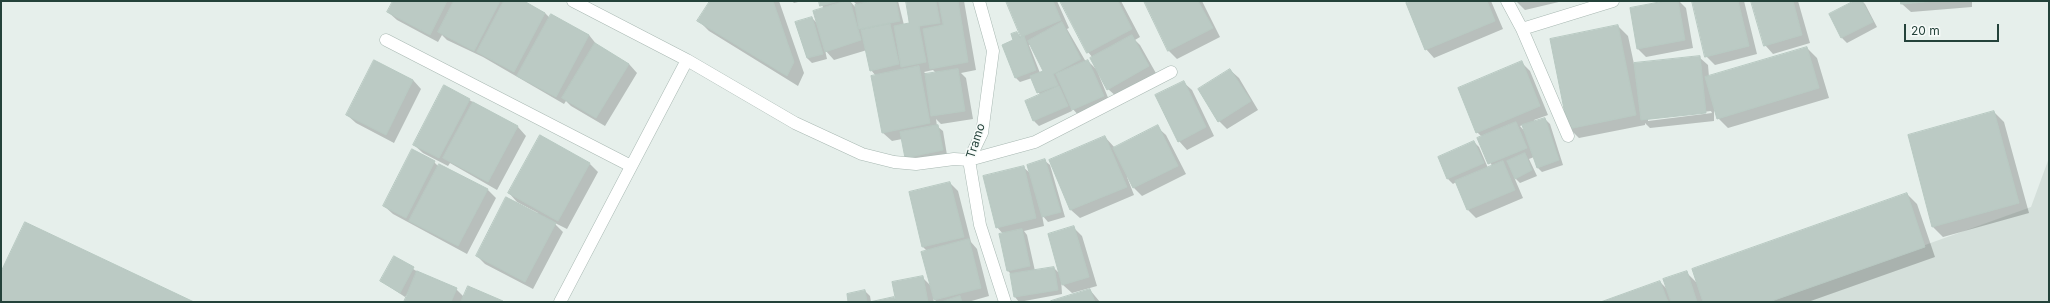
<!DOCTYPE html>
<html>
<head>
<meta charset="utf-8">
<style>
	body { margin:0 }
	#map { position:relative; width:2050px; height:303px; overflow:hidden; background:#e6efeb; font-family:Inter,sans-serif }
	canvas { display:block }
	.frame { position:absolute; inset:0; border:2px solid #24423a; pointer-events:none }
	.scale { position:absolute; left:1904px; top:24px; width:95px; height:18px; box-sizing:border-box; border:2px solid #24423a; border-top:0; padding-left:5px; font-size:12px; line-height:14px; white-space:nowrap; color:#24423a; -webkit-text-stroke:3px #f7fbf9; paint-order:stroke }
</style>
</head>
<body>
<div id="map">
<canvas width="2050" height="303"></canvas>
<div class="frame"></div>
<div class="scale">20 m</div>
</div>
<script>
const context = document.querySelector('canvas').getContext('2d');
context.lineJoin = 'round';
function fillPath(path, color) { context.fillStyle = color; context.fill(path, 'evenodd'); }
function trace(path, color, width, dash) { context.strokeStyle = color; context.lineWidth = width; context.lineCap = dash ? 'butt' : 'round'; context.setLineDash(dash || []); context.stroke(path); }
function label(font, color, halo, rows, align = 'center') {
  context.font = font + ' Inter,sans-serif'; context.lineWidth = 3; context.setLineDash([]); context.textBaseline = 'middle'; context.strokeStyle = halo; context.fillStyle = color; for (const [text, x, y, turn = 0] of rows) {
    context.save(); context.translate(x, y); context.rotate((+turn || 0) * Math.PI / 180); context.textAlign = isNaN(turn) ? turn : align; if (halo) context.strokeText(text, 0, 0); context.fillText(text, 0, 0); context.restore();
  }
}
fillPath(new Path2D(`
	M2049,158V302H1766L2031,207Z`), '#d4dfda');
fillPath(new Path2D(`
	M394,1H522L545,13L550,18L551,15L589,35L597,45L629,64L637,73L605,126L571,106L566,101L564,104L483,57L447,40L442,35L438,42L397,20L388,12Z
	M711,1H779L804,73L798,86L709,31L699,21Z
	M792,1H802L794,3Z
	M820,1H850L856,8L857,5L853,1H898L904,25L911,24L907,1H964L976,70L961,73L966,78L973,119L941,124L936,119L937,126L943,131L947,155L911,163L906,158L902,139L892,141L883,133L876,76L871,70L867,50L834,60L825,50L827,59L812,63L807,58L797,23L812,18L818,24L824,9ZM933,70L936,73L927,75L924,72Z
	M1007,1H1057L1069,28L1067,29L1086,62L1088,61L1098,71L1093,58L1088,52L1061,1H1121L1140,37L1135,40L1140,45L1157,75L1117,97L1108,89L1099,73H1098L1111,105L1081,118L1071,107L1072,111L1039,126L1034,121L1026,101L1040,95L1032,78L1020,82L1015,77L1014,41L1017,33L1022,38ZM1029,45H1031L1045,71L1040,73Z
	M1145,1H1202L1220,37L1177,59L1168,50Z
	M1413,1H1491L1503,29L1434,58L1426,49Z
	M1516,1H1563L1525,10Z
	M1671,1H1679L1686,8L1693,48L1646,57L1638,49Z
	M1693,1H1744L1757,54L1715,65L1706,56Z
	M1753,1H1798L1810,43L1773,54L1765,45Z
	M1857,1H1862L1865,4L1877,27L1847,43L1842,38L1831,14Z
	M1902,1H1972V7L1911,12L1902,4Z
	M1618,26L1628,36L1634,64L1699,57L1708,65L1709,77L1807,48L1817,58L1829,98L1728,128L1718,118L1714,103V121L1650,128L1645,123V125L1579,138L1569,128ZM1711,111L1712,113L1648,121V119Z
	M374,61L413,80L421,89L394,143L356,123L347,115Z
	M1522,63L1530,71L1548,115L1534,120L1535,122L1545,119L1550,124L1563,165L1542,172L1537,167L1534,157L1529,159L1537,176L1520,183L1514,177L1523,198L1476,218L1468,210L1456,182L1453,184L1448,179L1439,157L1474,142L1479,147L1488,168L1492,166L1479,138L1482,137L1477,132ZM1523,125L1526,133L1520,126Z
	M1230,70L1239,78L1258,110L1227,129L1219,121Z
	M1183,82L1192,90L1214,136L1187,150L1179,141Z
	M444,86L518,127L526,136L497,190L450,163L448,166L423,153L414,145Z
	M1994,112L2004,122L2029,213L1943,237L1933,227Z
	M1157,127L1166,135L1186,174L1142,196L1134,188L1128,176L1127,177L1134,195L1080,218L1071,210L1050,160L1105,137L1115,148Z
	M1045,161L1050,165L1065,217L1048,222L1042,215L1044,226L1024,231L1027,235L1035,271L1054,268L1060,274L1073,227L1082,236L1097,286L1072,293L1063,285L1061,278L1062,294L1019,302L1015,297L1012,275L1008,271L1003,234L997,227L1023,167L1030,173Z
	M434,162L439,167L487,189L496,198L467,254L393,214L384,206Z
	M590,164L598,172L567,229L553,222L563,232L533,289L485,264L477,256L538,213L517,202L509,193Z
	M950,183L958,191L971,242L977,249L989,296L968,302H937L933,298L934,302H874L893,298L896,301L922,277L931,286L927,251L923,247L910,193Z
	M1907,194L1917,204L1935,257L1808,302H1604L1660,282L1668,290L1686,272L1698,284Z
	M395,258L418,272L456,289L464,297L503,302H405L411,290L405,297L381,281Z
	M1090,290L1100,302H1053Z
	M865,291L870,296L871,302H849Z`), '#0003');
const building = new Path2D(`
	M393,1H447L430,35L387,12Z
	M454,1H500L474,51L438,32Z
	M504,1H524L545,13L514,72L477,52Z
	M710,1H773L794,62L787,76L697,21Z
	M819,1H839L820,6Z
	M846,1H850L861,40L825,52L813,11Z
	M872,1H896L900,21L859,29L855,5Z
	M906,1H936L940,23L919,26L926,62L901,67L894,26L909,23Z
	M939,1H958L968,62L930,69L923,29L943,25Z
	M1006,1H1053L1061,20L1021,37Z
	M1060,1H1118L1132,29L1087,53Z
	M1144,1H1198L1213,28L1168,51Z
	M1411,1H1487L1495,21L1425,50L1406,3Z
	M1665,1H1678L1685,40L1637,49L1630,8Z
	M1692,1H1738L1749,46L1705,57Z
	M1751,1H1793L1802,35L1764,46Z
	M1854,1H1862L1873,22L1841,38L1829,14Z
	M1901,1H1937L1901,4Z
	M551,14L589,35L556,97L517,76Z
	M812,17L823,54L807,58L795,22Z
	M1062,22L1081,59L1053,74L1058,85L1037,93L1030,76L1043,71L1028,41Z
	M890,24L899,64L870,71L861,30Z
	M1618,25L1636,115L1568,129L1550,39Z
	M1017,32L1020,38L1024,36L1036,70L1015,78L1002,45L1013,40L1011,34Z
	M1132,35L1149,66L1107,90L1090,58Z
	M595,43L629,64L596,118L562,98Z
	M1807,47L1819,88L1717,119L1705,77Z
	M1700,56L1706,113L1641,120L1634,63Z
	M374,60L413,80L386,135L346,115Z
	M1088,60L1104,96L1072,110L1056,74Z
	M1522,61L1540,106L1476,133L1458,88Z
	M919,66L930,123L882,133L871,76Z
	M958,69L965,111L931,116L925,74Z
	M1230,69L1251,101L1218,122L1198,89Z
	M1184,81L1206,127L1178,142L1155,95Z
	M444,85L470,99L439,158L413,145Z
	M1059,86L1068,106L1033,121L1025,101Z
	M473,102L518,126L488,182L443,158Z
	M1994,111L2019,203L1932,227L1908,135Z
	M1545,118L1559,160L1537,168L1522,125Z
	M1516,122L1527,148L1488,164L1477,138Z
	M938,125L943,150L905,158L900,132Z
	M1158,125L1178,166L1133,188L1113,148Z
	M540,135L590,163L558,221L508,193Z
	M1105,136L1127,187L1070,210L1049,160Z
	M1474,141L1484,163L1447,179L1438,157Z
	M412,149L435,161L406,218L383,206Z
	M1525,153L1532,170L1515,179L1507,161Z
	M1045,159L1061,212L1042,217L1027,165Z
	M1503,161L1515,190L1467,210L1455,181Z
	M439,164L488,189L458,246L409,221Z
	M1024,166L1036,218L996,228L983,176Z
	M950,182L964,237L922,247L909,192Z
	M1907,193L1925,247L1769,302H1703L1692,269Z
	M506,197L556,223L525,282L476,256Z
	M25,222L194,302H1V272Z
	M1074,226L1089,277L1062,285L1048,234Z
	M1022,229L1030,266L1007,271L999,234Z
	M969,239L981,288L934,300L921,252Z
	M394,256L414,267L400,293L380,281Z
	M1054,267L1058,290L1014,297L1010,274Z
	M417,271L457,288L451,302H404Z
	M1687,271L1697,302H1671L1663,279Z
	M923,276L928,302H896L892,282Z
	M1660,281L1668,302H1601Z
	M468,286L503,301V302H461Z
	M1090,289L1095,302H1052L1051,301Z
	M865,290L867,302H848L847,294Z
	M960,296L962,302H941Z
	M894,297L895,302H870Z`);
fillPath(building, '#bbcac4');
trace(building, '#b8c9c2', 1);
const street = new Path2D(`
	M573,1L687,60L795,123L862,154L894,162L916,164L954,159L969,160L1035,142L1171,72
	M979,1L993,51L982,133L969,160L980,225L1005,302
	M1507,1L1522,29L1568,136
	M1522,29L1613,1
	M386,40L631,166
	M560,302L687,60`);
trace(street, '#a8b8b2', 13);
trace(street, '#fff', 12);
label('12px', '#24423a', '#f7fbf9', [
	["Tramo",976,141,-72]
]);
</script>
</body>
</html>
